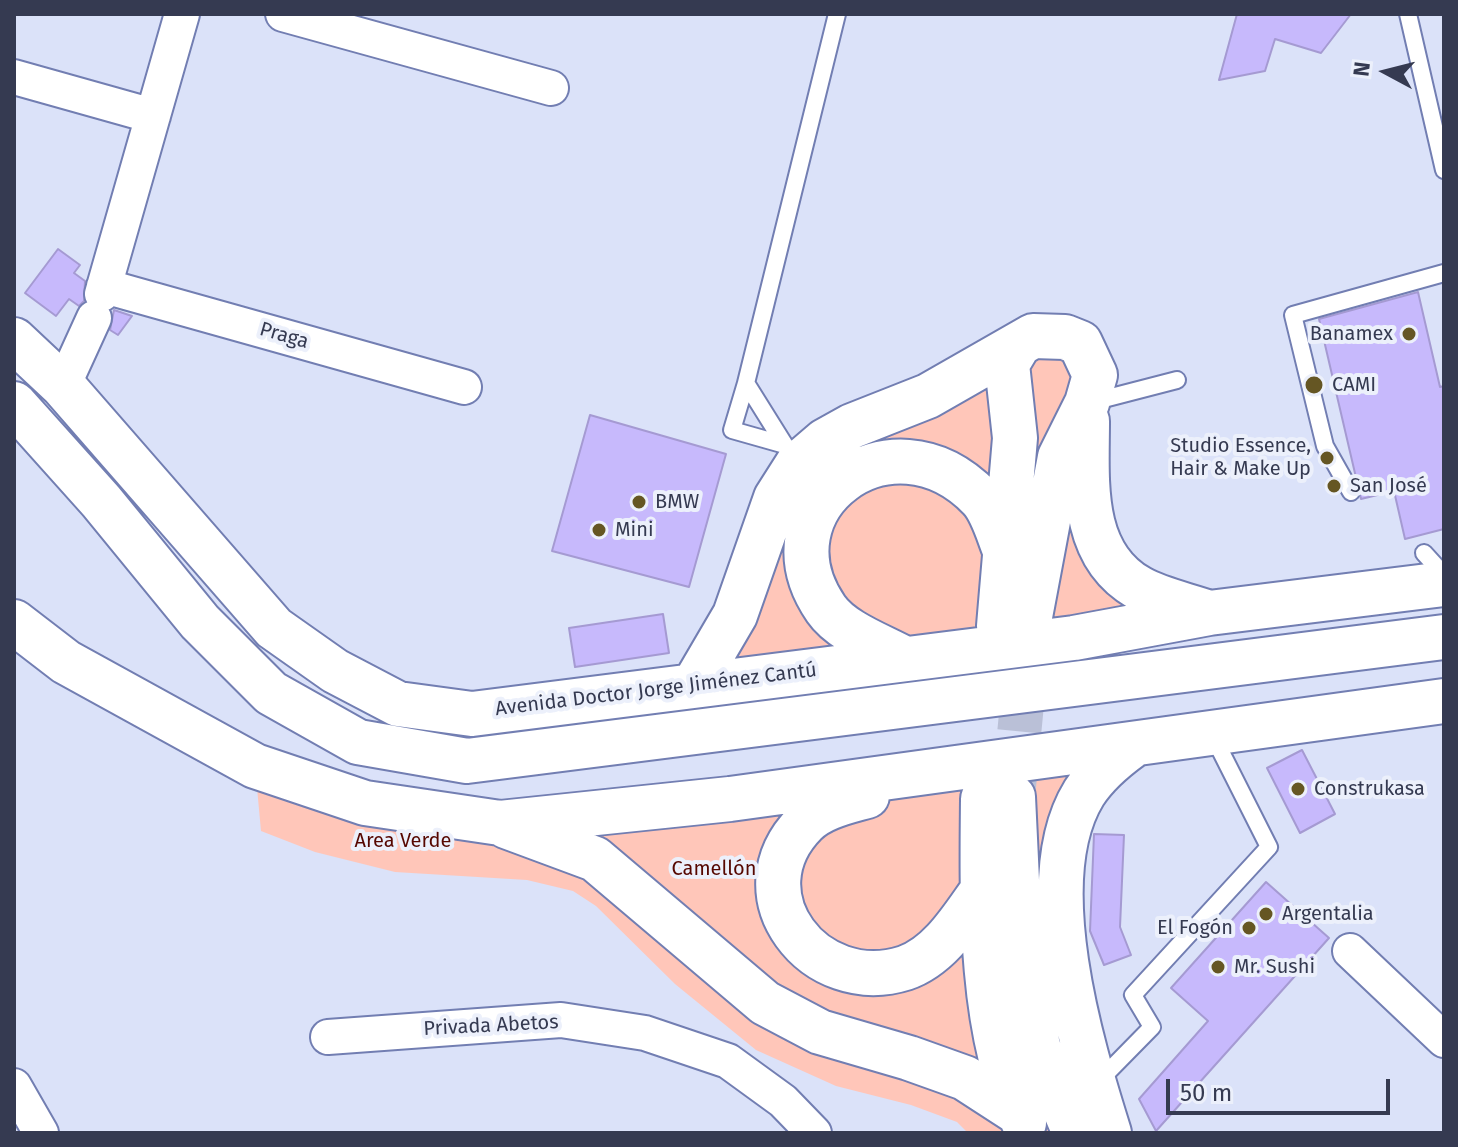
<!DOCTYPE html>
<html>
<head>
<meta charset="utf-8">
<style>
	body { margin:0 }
	#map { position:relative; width:1458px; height:1147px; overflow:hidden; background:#dbe2f9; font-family:"Fira Sans",sans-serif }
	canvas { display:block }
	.frame { position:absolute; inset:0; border:16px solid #353a51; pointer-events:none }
	.north { position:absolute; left:1346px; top:32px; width:80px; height:80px; -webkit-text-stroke:6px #ecf0fb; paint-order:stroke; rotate:277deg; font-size:22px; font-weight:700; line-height:32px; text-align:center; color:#353a51 }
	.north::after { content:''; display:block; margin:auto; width:28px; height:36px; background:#353a51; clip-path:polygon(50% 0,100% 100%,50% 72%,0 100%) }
	.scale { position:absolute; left:1166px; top:1079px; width:224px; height:36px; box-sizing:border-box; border:4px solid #353a51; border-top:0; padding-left:10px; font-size:24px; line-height:28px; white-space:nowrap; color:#353a51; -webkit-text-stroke:6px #ecf0fb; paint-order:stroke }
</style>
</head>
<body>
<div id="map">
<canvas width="1458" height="1147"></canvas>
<div class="frame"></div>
<div class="north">N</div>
<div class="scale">50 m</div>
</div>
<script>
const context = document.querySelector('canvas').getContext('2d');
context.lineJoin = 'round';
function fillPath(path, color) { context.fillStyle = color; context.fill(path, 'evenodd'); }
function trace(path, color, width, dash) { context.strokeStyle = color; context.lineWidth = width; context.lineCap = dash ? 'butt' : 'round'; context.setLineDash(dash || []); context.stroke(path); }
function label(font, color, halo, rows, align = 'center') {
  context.font = font + ' "Fira Sans",sans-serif'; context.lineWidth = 8; context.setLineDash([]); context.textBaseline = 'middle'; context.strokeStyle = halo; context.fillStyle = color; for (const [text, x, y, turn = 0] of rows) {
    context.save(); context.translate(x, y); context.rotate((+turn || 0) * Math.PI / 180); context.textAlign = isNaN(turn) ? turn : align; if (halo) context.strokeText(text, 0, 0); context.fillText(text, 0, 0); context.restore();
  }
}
fillPath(new Path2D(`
	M1065,337L1104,556L1209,613L694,685L797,465Z
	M1132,746L1064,865L1109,1133H968L957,1122L911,1105L836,1086L756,1050L675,984L596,906L573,891L527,880L395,872L315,852L261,831L255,766L500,823L947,770L1013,797L1051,756Z`), '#ffc6b9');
const building = new Path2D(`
	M1237,14H1351L1321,53L1275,39L1265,71L1219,80Z
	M58,249L80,265L74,273L85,281L84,301L79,306L69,299L56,316L25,293Z
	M1418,292L1440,387L1444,386V529L1405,539L1394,491L1361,499L1319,319Z
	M114,310L132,316L118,335L110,330Z
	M590,415L726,454L689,587L552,551Z
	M663,614L669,653L575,667L569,628Z
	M1302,750L1335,814L1300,833L1267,768Z
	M1094,834L1124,835L1120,927L1131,955L1104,965L1090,931Z
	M1266,882L1329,938L1156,1131L1139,1099L1208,1021L1171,988Z`);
fillPath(building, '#c7b9fc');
trace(building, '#a59ad2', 2);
trace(new Path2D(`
	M1013,797L1027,652`), '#bac0d7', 44, [44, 22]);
const lane = new Path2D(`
	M1408,14L1444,170
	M746,383L837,14
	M1092,402L1177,380
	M785,445L732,430L746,383L796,463
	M1351,492L1325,446L1293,315L1444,273
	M1424,553L1444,575
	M1098,1082L1152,1027L1133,995L1269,847L1212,734`);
const street = new Path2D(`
	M283,14L551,88
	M14,77L153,116
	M104,286L464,387
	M102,294L182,14
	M63,386L94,318
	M1350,951L1444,1040
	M328,1037L561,1020L645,1033L728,1061L783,1101L814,1133
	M14,1086L41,1133`);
const secondary = new Path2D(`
	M14,340L63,386L274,628L335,671L398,704L472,714L1074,638L1209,613L1444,584
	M14,404L101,501L200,622L271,693L358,742L467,761L1444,637
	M1087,421C1087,480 1079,554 1139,588C1160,600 1187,605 1209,613
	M14,622L66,662L255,766L365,803L500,823L730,799L1444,701
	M999,626L1015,438L1007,364L1019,344L1033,336L1065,337L1080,343L1095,375L1087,403L1060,457L1029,622
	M903,658C879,645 842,632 826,609C756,508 890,405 980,498C993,511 999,537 1006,553
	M694,685L735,615L776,498L797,465L825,441L852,426L928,396L1019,344
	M867,796C846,802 821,807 805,823C735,894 814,997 905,968C940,956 962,919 982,891
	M1013,797L1020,943L1038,1047L1075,1133
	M983,799C982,897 979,1034 1024,1123
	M506,826L595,859L765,1003L820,1032L909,1058L965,1078L1019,1113
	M1109,1133C1081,1044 1031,879 1084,793C1097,773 1114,759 1132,746`);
trace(lane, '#727eb2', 20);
trace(street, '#727eb2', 38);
trace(secondary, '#727eb2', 48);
trace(lane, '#fff', 16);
trace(street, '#fff', 34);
trace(secondary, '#fff', 44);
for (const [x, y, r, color] of [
	[1409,334,8,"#655623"],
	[1314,385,10,"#655623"],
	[1327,458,8,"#655623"],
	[1334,486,8,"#655623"],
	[639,502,8,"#655623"],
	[599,530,8,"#655623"],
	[1298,789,8,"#655623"],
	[1266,914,8,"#655623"],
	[1249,928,8,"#655623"],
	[1218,967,8,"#655623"]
]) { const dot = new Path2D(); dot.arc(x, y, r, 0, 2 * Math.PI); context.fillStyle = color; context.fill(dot); trace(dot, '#ecf0fb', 3); }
label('20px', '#353a51', '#ecf0fb', [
	["Banamex",1393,334,"right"],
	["CAMI",1332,385],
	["Studio Essence,",1311,446,"right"],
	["Hair & Make Up",1311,469,"right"],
	["San José",1350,486],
	["BMW",655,502],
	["Mini",615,530],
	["Construkasa",1314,789],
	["Argentalia",1282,914],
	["El Fogón",1233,928,"right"],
	["Mr. Sushi",1234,967]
], 'left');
label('20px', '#353a51', '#ecf0fb', [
	["Praga",284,336,16],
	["Avenida Doctor Jorge Jiménez Cantú",656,690,-7],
	["Privada Abetos",491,1026,-3]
]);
label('20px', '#560700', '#ecf0fb', [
	["Area Verde",403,841],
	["Camellón",714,869]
]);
</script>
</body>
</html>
